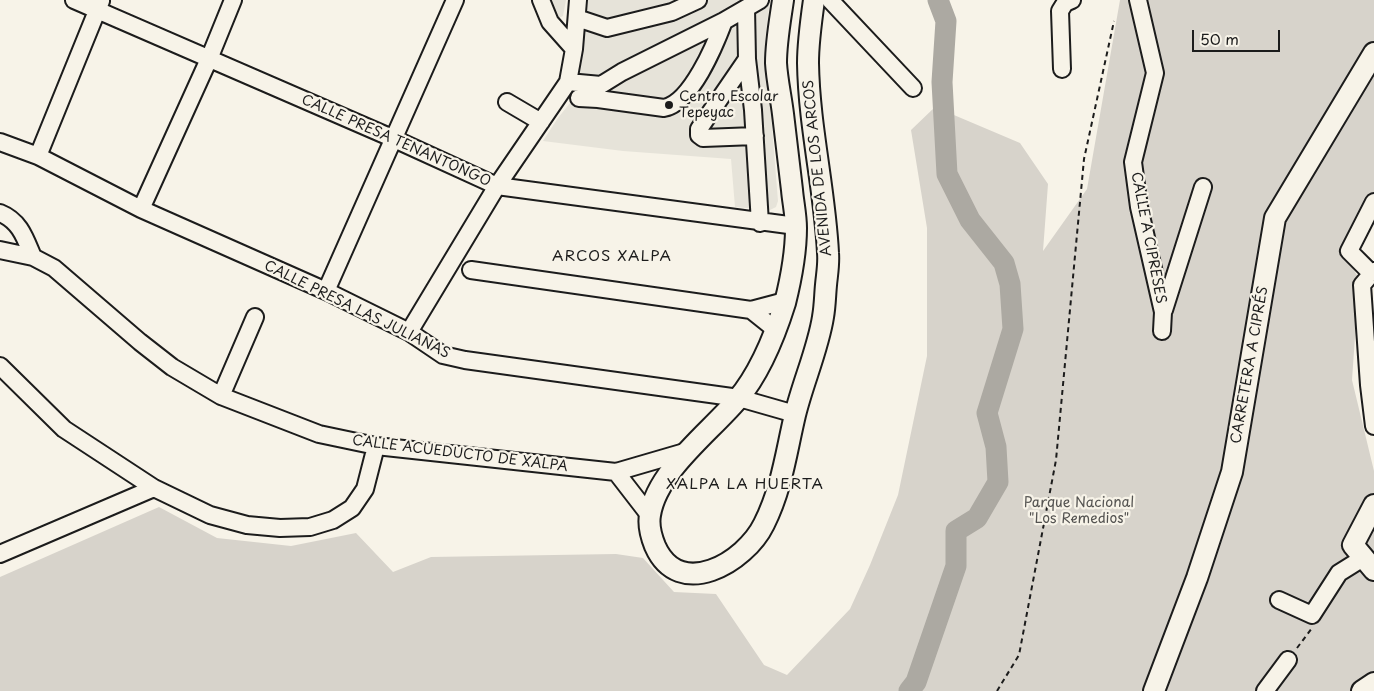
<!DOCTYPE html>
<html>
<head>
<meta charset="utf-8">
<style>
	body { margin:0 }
	#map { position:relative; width:1374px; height:691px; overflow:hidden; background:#f7f3e8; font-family:"Playpen Sans",sans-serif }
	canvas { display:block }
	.scale { position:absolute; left:1192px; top:30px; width:88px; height:22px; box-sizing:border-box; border:2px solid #1c1c1c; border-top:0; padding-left:6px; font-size:15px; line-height:18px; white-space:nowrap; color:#1c1c1c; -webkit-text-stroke:4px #f7f3e8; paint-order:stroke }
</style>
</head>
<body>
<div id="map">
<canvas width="1374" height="691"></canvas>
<div class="scale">50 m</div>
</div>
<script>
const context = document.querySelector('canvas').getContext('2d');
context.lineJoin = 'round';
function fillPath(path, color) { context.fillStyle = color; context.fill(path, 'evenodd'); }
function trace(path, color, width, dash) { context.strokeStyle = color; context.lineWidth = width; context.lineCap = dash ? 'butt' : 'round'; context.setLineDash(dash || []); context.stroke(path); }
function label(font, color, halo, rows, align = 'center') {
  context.font = font + ' "Playpen Sans",sans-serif'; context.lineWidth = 4.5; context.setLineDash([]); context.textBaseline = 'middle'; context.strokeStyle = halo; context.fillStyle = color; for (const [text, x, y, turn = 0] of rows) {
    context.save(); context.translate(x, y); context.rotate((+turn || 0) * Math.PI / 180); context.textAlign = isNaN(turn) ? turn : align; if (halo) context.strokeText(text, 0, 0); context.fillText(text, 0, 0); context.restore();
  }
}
fillPath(new Path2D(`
	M548,0H566L563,16L559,18L555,16Z
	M588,0H770L765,40L778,201L776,207L770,210L735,207L731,159L623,151L543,141L558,118L574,98L579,82Z`), '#e6e3d9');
fillPath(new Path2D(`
	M1120,0H1374V193L1346,256L1359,279L1352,380L1374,471V691H0V577L159,507L217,538L291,546L356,533L393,572L431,557L616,554L643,558L674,592L716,594L764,665L787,675L850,609L870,565L898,495L927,356V228L911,130L935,107L1020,143L1048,184L1043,251L1087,189Z`), '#d7d3cb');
trace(new Path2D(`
	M909,691L916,682L956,566V531L977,518L998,482L996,447L987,413L1013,329L1010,284L1004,263L970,220L947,174L942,82L946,21L938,0`), '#aca9a2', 21);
const minor = new Path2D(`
	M74,0L392,138L497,186L796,226
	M541,0L550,22L574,49
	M830,0L913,88
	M1138,0L1155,73L1133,162L1139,207L1163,312L1162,331
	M746,8L747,59L753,110L760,223
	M577,18L607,28L672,12L698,0
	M747,59L699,129V135L703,138L755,136
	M1062,69L1060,11L1065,3L1072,0
	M568,82L601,85L622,72L724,21L760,0
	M579,98L598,99L664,108C691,103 715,45 724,21
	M507,102L541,122
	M0,142L38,156L141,209L326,291L409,332L443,355L465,360L739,398L795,414
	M38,156L101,1
	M141,209L209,59L233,0
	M0,213C20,221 25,238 33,257
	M0,250L33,257L54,268L140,342L172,367L221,396L319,434L376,446L616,472L688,451
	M471,270L751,310L785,301
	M1374,271L1362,285L1369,385L1374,426
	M1371,273L1349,251L1374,202
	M326,291L455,0
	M751,310L776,330
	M1164,310L1203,187
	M409,332L497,186L568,82L574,49L578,0
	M0,366L64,429L154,488L210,515L247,525L280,528L310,527L333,520L352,508L365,489L376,446
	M221,396L255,317
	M616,472L650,516
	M0,554L154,488
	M1279,600L1312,615L1339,573L1363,558
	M1265,691L1288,660`);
const major = new Path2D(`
	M783,0C780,21 776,42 776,63C777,80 781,97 783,114C786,139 789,164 792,190C793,202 796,215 796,228C796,253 791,279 785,303C775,335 759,374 737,400C710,432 657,471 650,515C648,526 651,536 655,546C679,601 745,563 764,524C782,488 786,453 795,415C803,382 818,349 823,317C825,306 825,295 826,285C827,274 829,264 828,253C825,190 809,127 808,63C808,42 811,21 814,0
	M1374,505L1353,545L1374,570
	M1154,691L1197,578L1232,472L1275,218L1374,53
	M1362,691L1374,683`);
trace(minor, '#1c1c1c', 20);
trace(major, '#1c1c1c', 24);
trace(new Path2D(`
	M1297,648L1312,628
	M997,691L1019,655L1056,460L1084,159L1114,21`), '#1c1c1c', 2, [5, 4]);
trace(minor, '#f7f3e8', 16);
trace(major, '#f7f3e8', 20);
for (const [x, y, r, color] of [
	[669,105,5,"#1c1c1c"]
]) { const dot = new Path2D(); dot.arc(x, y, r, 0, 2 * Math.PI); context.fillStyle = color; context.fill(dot); trace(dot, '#f7f3e8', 2); }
label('14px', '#1c1c1c', '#f7f3e8', [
	["Centro Escolar",679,97],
	["Tepeyac",679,113]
], 'left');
label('14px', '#1c1c1c', '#f7f3e8', [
	["CALLE PRESA TENANTONGO",396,141,24],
	["AVENIDA DE LOS ARCOS",818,168,-96],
	["CALLE A CIPRESES",1148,238,79],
	["CALLE PRESA LAS JULIANAS",357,310,26],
	["CARRETERA A CIPRÉS",1250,365,-80],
	["CALLE ACUEDUCTO DE XALPA",460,454,7]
]);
label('14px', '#545351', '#f7f3e8', [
	["Parque Nacional",1079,503],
	["\"Los Remedios\"",1079,519]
]);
context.letterSpacing = '1px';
label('15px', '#1c1c1c', '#f7f3e8', [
	["ARCOS XALPA",612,257],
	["XALPA LA HUERTA",745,485]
]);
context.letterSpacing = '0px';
</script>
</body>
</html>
